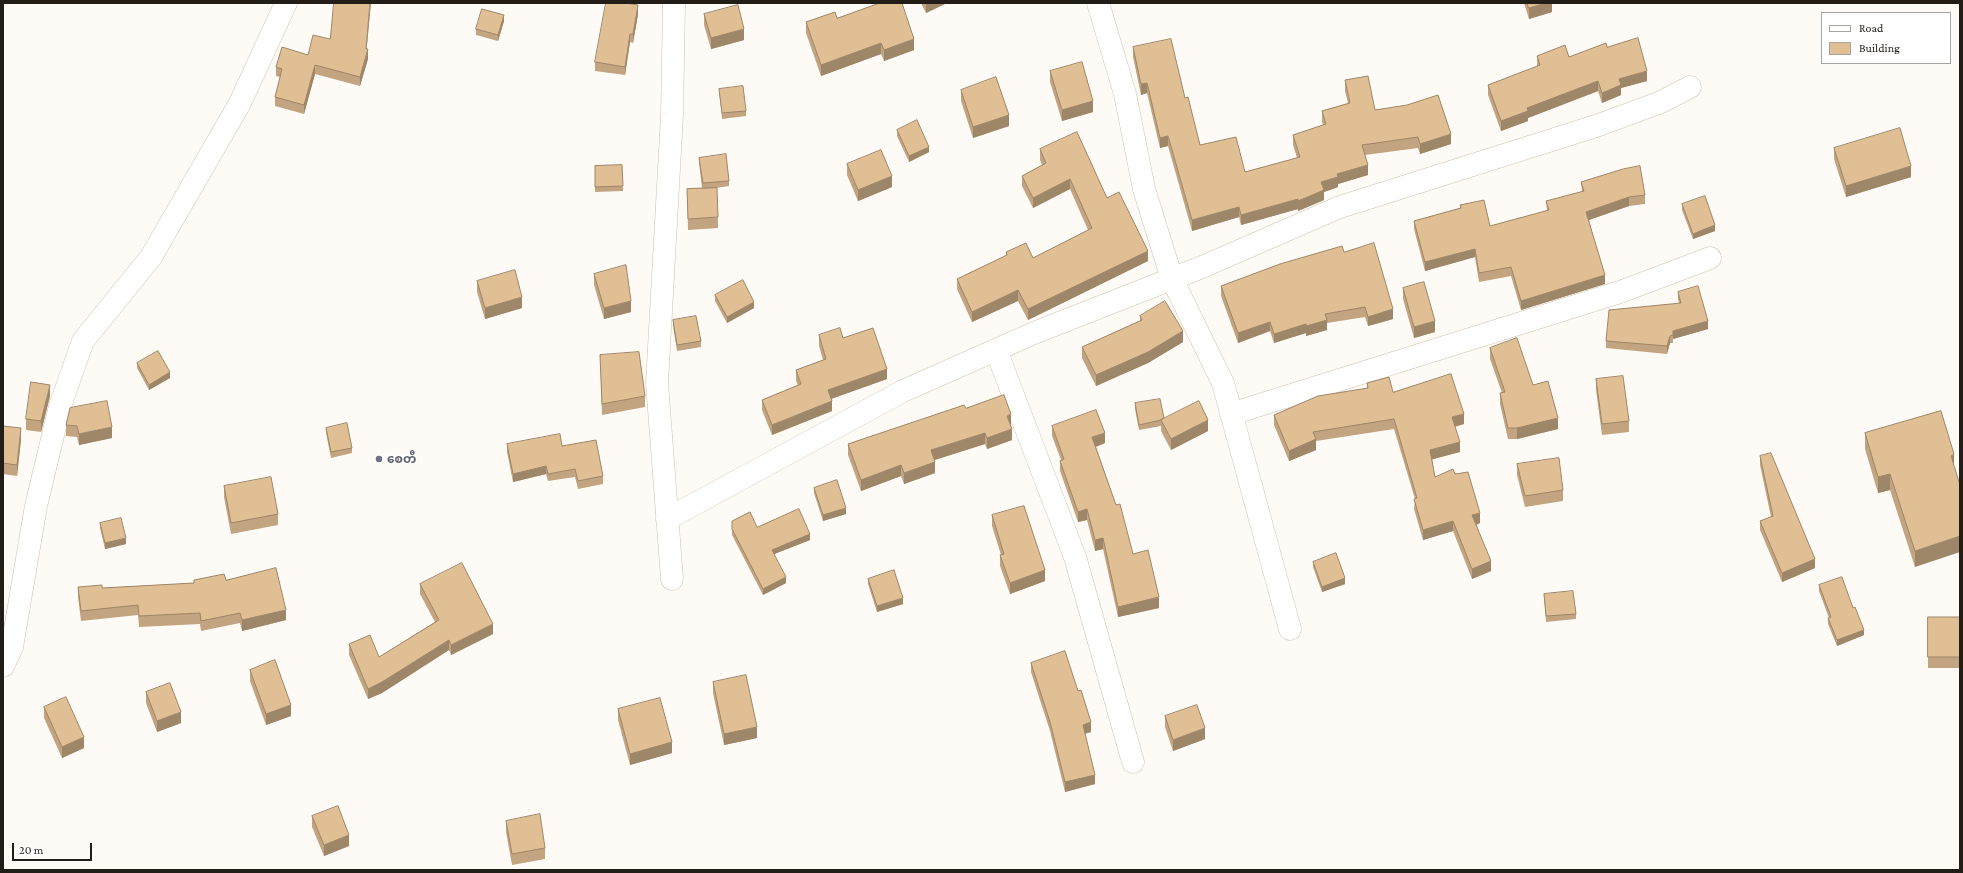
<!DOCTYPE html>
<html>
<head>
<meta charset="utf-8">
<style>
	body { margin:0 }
	#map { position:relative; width:1963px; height:873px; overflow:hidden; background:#fefbf7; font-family:"Crimson Pro",serif }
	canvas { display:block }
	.frame { position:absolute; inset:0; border:4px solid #221d17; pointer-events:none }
	.legend { position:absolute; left:1821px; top:12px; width:130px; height:52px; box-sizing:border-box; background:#fff; border:1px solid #a7a5a2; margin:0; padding:5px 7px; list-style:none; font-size:12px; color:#221d17 }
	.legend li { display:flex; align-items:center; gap:8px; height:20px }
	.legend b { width:20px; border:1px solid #a7a5a2 }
	.scale { position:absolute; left:12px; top:843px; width:80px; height:18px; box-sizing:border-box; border:2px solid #221d17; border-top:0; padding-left:5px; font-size:12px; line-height:14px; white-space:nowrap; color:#221d17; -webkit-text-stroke:3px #fff; paint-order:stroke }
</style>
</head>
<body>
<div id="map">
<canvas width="1963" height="873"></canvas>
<div class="frame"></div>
<ul class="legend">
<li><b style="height:5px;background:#fff"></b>Road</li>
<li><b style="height:11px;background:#e1bf95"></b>Building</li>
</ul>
<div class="scale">20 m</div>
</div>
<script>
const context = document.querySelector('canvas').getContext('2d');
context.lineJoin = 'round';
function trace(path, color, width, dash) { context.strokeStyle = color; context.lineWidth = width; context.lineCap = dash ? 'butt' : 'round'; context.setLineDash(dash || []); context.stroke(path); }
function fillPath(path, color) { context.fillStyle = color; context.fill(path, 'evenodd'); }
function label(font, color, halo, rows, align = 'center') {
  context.font = font + ' "Crimson Pro","Noto Sans Myanmar",serif'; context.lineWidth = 3; context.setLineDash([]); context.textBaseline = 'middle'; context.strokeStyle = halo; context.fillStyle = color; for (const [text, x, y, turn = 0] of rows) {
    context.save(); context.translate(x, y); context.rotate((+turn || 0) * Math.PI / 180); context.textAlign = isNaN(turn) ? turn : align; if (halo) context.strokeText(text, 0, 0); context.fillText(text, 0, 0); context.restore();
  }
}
const minor = new Path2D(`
	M1098,3L1125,94L1144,189L1172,279L1223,383L1290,629
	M996,350L1075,557L1133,762
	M1231,414L1620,292L1710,258
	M667,519L903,391L1034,333L1202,267L1340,207L1599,125L1661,102L1690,87
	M672,579L657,383L672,115L674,3
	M3,666L12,647L36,506L60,406L83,341L151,257L240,103L286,3`);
trace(minor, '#cfc1af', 23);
trace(minor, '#fff', 22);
fillPath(new Path2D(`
	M921,3H947L926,13Z
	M1524,3H1552V12L1529,19Z
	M638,14L633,43L630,42L625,75L595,71V62Z
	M704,14L744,40L711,49L704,25Z
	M837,18L914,50L884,61L881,54L821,76L806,33V22Z
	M504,21L498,41L476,35V29Z
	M1133,47L1185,98L1200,145L1245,172L1297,158L1293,145V135L1323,125L1322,122V111L1348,103L1345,91V80L1375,110L1451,144L1420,154L1418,148L1365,155L1368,175L1338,184V187L1324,192V200L1298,211V209L1241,225L1239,217L1192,231L1168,146L1160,148L1147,93L1141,95L1133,57Z
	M1607,47L1647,81L1621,88V95L1602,103L1598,91L1528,118V121L1501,131L1488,95V85L1537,67V56L1569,57Z
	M366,49L368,59L360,86L315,74L304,114L275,106V97L280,77L276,76V67L308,55Z
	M1050,71L1093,112L1062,121L1050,82Z
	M719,89L746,111V116L722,119Z
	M961,90L1009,126L973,138L961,101Z
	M897,130L929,152L909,162L897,136Z
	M1834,148L1911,177L1846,197L1834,159Z
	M1040,149L1107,198L1148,261L1028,320L1018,301L972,322L957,289V279L1006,256V252L1033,258L1088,230L1070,189L1033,208L1022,186V176L1042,165L1040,160Z
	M699,158L729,181V186L716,188L718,217V228L688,230L687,189L702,188L699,163Z
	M847,164L892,187L858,201L847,175Z
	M622,165L623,191L595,192V166Z
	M1581,182L1645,195V204L1629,206L1589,220L1605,284L1521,310L1511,276L1479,282L1475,257L1425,271L1414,229V221L1460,208V205L1490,226L1547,211L1546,201L1582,192Z
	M1682,204L1715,231L1693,239L1682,210Z
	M1344,252L1393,319L1368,326L1365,317L1327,323V330L1306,336V333L1274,343L1270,331L1238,343L1221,296V286Z
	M594,274L631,312L604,319L594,285Z
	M477,281L522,308L485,319L477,292Z
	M1403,288L1435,332L1414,338L1403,299Z
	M1678,292L1708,329L1673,339V343H1670L1667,354L1606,348V341L1679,303L1678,299Z
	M715,295L754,308L727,323L715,301Z
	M1140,316L1183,342L1148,363L1096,386L1082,358V347L1140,321Z
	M673,320L701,341V347L677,351L673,326Z
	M819,335L843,338L887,379L831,399L832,411L772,435L762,410V400L798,385L796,381V370L823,360L819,346Z
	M1490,348L1533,385L1558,429L1517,439H1508L1500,404V393H1502L1490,359Z
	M600,355L645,396V407L602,415Z
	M137,363L170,378L149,390L137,368Z
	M1596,379L1629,421V432L1602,435L1596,390Z
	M1367,383L1393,392L1464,424L1455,427L1460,452L1432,459L1435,477L1455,474L1480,523L1476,525L1491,571L1472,579L1453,531L1423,540L1414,509L1415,499L1394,429L1316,441V450L1289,461L1274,425V415L1367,389Z
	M50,396L41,432L26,430V419Z
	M1135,403L1164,418L1208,431L1171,450L1161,431V426L1139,430L1135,409Z
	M70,408L112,438L79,445L77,437L66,436V425Z
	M966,408L1011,425L1010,426L1012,440L987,449L985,444L935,460V473L904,484L901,476L861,491L848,455V444Z
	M1941,411L1915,567L1890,490L1878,493L1865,449V433Z
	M3,426L21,439L17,476L3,474Z
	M1052,426L1105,443L1096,447L1133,554L1159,608L1118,617L1103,549L1095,551L1087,520L1078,522L1060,471V461L1061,460L1052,436Z
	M326,428L352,448V453L331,458L326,433Z
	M507,444L562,446L603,476V484L578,489L575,477L548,481L546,474L513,482L507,452Z
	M1760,456L1815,568L1782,582L1760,530V521L1771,517L1760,465Z
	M1517,464L1563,490V501L1525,507L1517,475Z
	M224,486L278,514V525L231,534L224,497Z
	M814,488L846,514L823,521L814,493Z
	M992,515L1045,581L1010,594L1000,566V555H1001L992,526Z
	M732,521L810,540L774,554L786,583L763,595L732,535Z
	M100,523L126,544L105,549L100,528Z
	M1313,562L1345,584L1322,592L1313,567Z
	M868,579L903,604L877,612L868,584Z
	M194,580H226L286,620L242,631L240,623L201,631L200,624L139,627L138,615L81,621L78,597V587L102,588L194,583Z
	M420,584L493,634L451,655L449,650L382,693L368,699L349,655V644L379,657L435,622L420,594Z
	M1819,585L1853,608L1864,635L1837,646L1828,624V618H1829L1819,591Z
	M1544,594L1576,614V619L1546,622Z
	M1928,617H1960V668H1928Z
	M1031,663L1078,691L1091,732L1085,734L1095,784L1065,792L1050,731L1031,672Z
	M250,670L291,716L266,725L250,681Z
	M713,682L757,738L724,745L713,693Z
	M146,692L181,723L157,732L146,703Z
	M44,707L84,748L62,758L44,718Z
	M618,709L672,753L630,765L618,720Z
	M1165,716L1205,739L1173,751L1165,727Z
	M312,816L349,846L324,856L312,827Z
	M506,821L545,848V859L512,865L506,832Z`), '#c2a480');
fillPath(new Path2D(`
	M370,3H371L366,56L368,49V59L360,86V77L366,49Z
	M926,3H947L926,13Z
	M1546,3H1552V12L1529,19V8Z
	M638,5V14L633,43V34Z
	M504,15V21L498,41V35Z
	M744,29V40L711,49V38Z
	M630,34V42L625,75V67Z
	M914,39V50L884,61V50Z
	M881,43V54L821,76V65Z
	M315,65V74L304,114V105Z
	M1647,71V81L1621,88V95L1602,103V93L1619,79Z
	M1598,81V91L1528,118V121L1501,131V121L1527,108Z
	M1147,83V93L1141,95V84Z
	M1093,101V112L1062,121V110Z
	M1009,115V126L973,138V127Z
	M1451,134V144L1420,154V144Z
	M1168,136V146L1160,148V138Z
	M929,147V152L909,162V156Z
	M1368,165V175L1338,184V187L1324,192V200L1298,211V201L1321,182L1337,174Z
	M1911,166V177L1846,197V186Z
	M892,176V187L858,201V190Z
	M1070,179V189L1033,208V198Z
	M1629,197V206L1586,221V212Z
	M1298,199V209L1241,225V215Z
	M1239,207V217L1192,231V220Z
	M1715,225V231L1693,239V234Z
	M1475,249V257L1425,271V262Z
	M1148,251V261L1028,320V309Z
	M1605,275V284L1521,310V301Z
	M1018,290V301L972,322V312Z
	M522,297V308L485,319V308Z
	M631,301V312L604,319V308Z
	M754,302V308L727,323V317Z
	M1393,309V319L1368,326V317Z
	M1327,320V330L1306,336V326Z
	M1435,321V332L1414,338V327Z
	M1708,321V329L1673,339V331Z
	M1270,322V331L1238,343V333Z
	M1306,324V333L1274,343V334Z
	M1183,331V342L1148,363L1096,386V375Z
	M1670,336V343L1667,354V346Z
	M887,369V379L828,400V390Z
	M170,372V378L149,390V385Z
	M50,385V396L41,432V421Z
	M832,401V411L772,435V425Z
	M1011,414V425L1007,427V416Z
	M1464,414V424L1452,427V417Z
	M1558,418V429L1517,439V428Z
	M1208,420V431L1171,450V439Z
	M112,427V438L79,445V434Z
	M21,428V439L17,476V465Z
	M1012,429V440L987,449V438Z
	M985,433V444L931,461V450Z
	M1105,433V443L1092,448V437Z
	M1316,439V450L1289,461V451Z
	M1460,442V452L1430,460V450Z
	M1954,454V470L1951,456Z
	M935,462V473L904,484V473Z
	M901,465V476L861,491V480Z
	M546,466V474L513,482V474Z
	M1890,474V490L1878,493V477Z
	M846,508V514L823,521V515Z
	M1087,509V520L1078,522V512Z
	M1480,513V523L1472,526V515Z
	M1453,521V531L1423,540V530Z
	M810,534V540L772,555V550Z
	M1960,536V552L1915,567V551Z
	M126,538V544L105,549V543Z
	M1103,538V549L1095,551V540Z
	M1815,559V568L1782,582V573Z
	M1491,561V571L1472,579V569Z
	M1045,570V581L1010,594V583Z
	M786,577V583L763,595V589Z
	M1345,578V584L1322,592V587Z
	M1159,597V608L1118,617V607Z
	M903,598V604L877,612V606Z
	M286,610V620L242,631V620Z
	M493,624V634L451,655V645Z
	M1864,630V635L1837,646V640Z
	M449,640V650L382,693L368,699V689Z
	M291,705V716L266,725V714Z
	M181,712V723L157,732V721Z
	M1091,722V732L1083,734V725Z
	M757,727V738L724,745V734Z
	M1205,728V739L1173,751V740Z
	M84,737V748L62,758V747Z
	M672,742V753L630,765V754Z
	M1095,775V784L1065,792V782Z
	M349,835V846L324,856V845Z`), '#9e8668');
const building = new Path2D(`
	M334,3H370L366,49H368L360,77L315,65L304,105L275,97L282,69L276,67L282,47L308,55L313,35L330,39Z
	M606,3H625L638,5L633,34H630L625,67L595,62Z
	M880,3H902L914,39L884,50L881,43L821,65L806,22L835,12L837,18Z
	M1527,3H1546L1529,8Z
	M738,5L744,29L711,38L704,14Z
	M482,9L504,15L498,35L476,29Z
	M1638,38L1647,71L1619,79L1621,85L1602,93L1598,81L1527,108L1528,111L1501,121L1488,85L1540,65L1537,56L1565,45L1569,57L1606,43L1607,47Z
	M1171,39L1185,98L1188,97L1200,145L1236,137L1245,172L1300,157L1293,135L1326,124L1322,111L1350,103L1345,80L1368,76L1375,110L1407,105L1438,95L1451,134L1420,144L1418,137L1362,145L1368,165L1337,174L1338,177L1321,182L1324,190L1298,201V199L1241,215L1239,207L1192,220L1168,136L1160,138L1147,83L1141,84L1133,47Z
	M1082,62L1093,101L1062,110L1050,71Z
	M996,77L1009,115L973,127L961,90Z
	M743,86L746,111L722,113L719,89Z
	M917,120L929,147L909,156L897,130Z
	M1900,128L1911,166L1846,186L1834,148Z
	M1077,132L1107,198L1119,192L1148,251L1028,309L1018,290L972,312L957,279L1007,255L1006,252L1026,243L1033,258L1092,228L1070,179L1033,198L1022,176L1046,163L1040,149Z
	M881,150L892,176L858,190L847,164Z
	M726,154L729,181L703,183L699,158Z
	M622,165L623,186L595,187V166Z
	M1640,166L1645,195L1629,197L1586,212L1605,275L1521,301L1511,267L1479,273L1475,249L1425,262L1414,221L1461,208L1460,205L1484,200L1490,226L1549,210L1546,201L1584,191L1581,182L1623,169Z
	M717,188L718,217L688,219L687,189Z
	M1705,196L1715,225L1693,234L1682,204Z
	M1374,243L1393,309L1368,317L1365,307L1325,314L1327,320L1306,326V324L1274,334L1270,322L1238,333L1221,286L1280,264L1342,246L1344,252Z
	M626,265L631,301L604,308L594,274Z
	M515,270L522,297L485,308L477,281Z
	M743,280L754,302L727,317L715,295Z
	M1424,282L1435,321L1414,327L1403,288Z
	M1698,286L1708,321L1673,331V335L1670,336L1667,346L1606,341L1609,310L1681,303L1678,292Z
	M1165,301L1183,331L1148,352L1096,375L1082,347L1142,320L1140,316Z
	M696,316L701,341L677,345L673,320Z
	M840,328L843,338L873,328L887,369L828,390L832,401L772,425L762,400L801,384L796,370L826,359L819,335Z
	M1517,338L1533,385L1548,381L1558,418L1517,428H1508L1500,393L1505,392L1490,348Z
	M158,351L170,372L149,385L137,363Z
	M639,352L645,396L602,404L600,355Z
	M1451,374L1464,414L1452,417L1460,442L1430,450L1435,477L1453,469L1455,474L1468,472L1480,513L1472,515L1491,561L1472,569L1453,521L1423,530L1414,499L1417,498L1394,419L1313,432L1316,439L1289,451L1274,415L1318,396L1368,388L1367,383L1389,377L1393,392Z
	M1623,376L1629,421L1602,424L1596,379Z
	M31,382L50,385L41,421L26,419Z
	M1004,395L1011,414L1007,416L1012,429L987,438L985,433L931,450L935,462L904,473L901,465L861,480L848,444L964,405L966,408Z
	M1160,399L1164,418L1161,420L1139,425L1135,403Z
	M107,401L112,427L79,434L77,426L66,425L70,408Z
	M1199,401L1208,420L1171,439L1161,420Z
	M1096,410L1105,433L1092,437L1116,505L1120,504L1133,554L1148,550L1159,597L1118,607L1103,538L1095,540L1087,509L1078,512L1060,461L1064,459L1052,426Z
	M1941,411L1954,454L1951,456L1960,485V536L1915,551L1890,474L1878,477L1865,433Z
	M347,423L352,448L331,452L326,428Z
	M3,426L21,428L17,465L3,463Z
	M560,434L562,446L596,440L603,476L578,481L575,469L548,474L546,466L513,474L507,444Z
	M1771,453L1815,559L1782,573L1760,521L1773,516L1760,456Z
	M1559,458L1563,490L1525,496L1517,464Z
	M271,477L278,514L231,523L224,486Z
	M837,480L846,508L823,515L814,488Z
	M1024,506L1045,570L1010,583L1000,555L1004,554L992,515Z
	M799,509L810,534L772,550L786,577L763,589L732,529V521L750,512L757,527Z
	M121,518L126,538L105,543L100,523Z
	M1336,553L1345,578L1322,587L1313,562Z
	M462,563L493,624L451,645L449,640L382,682L368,689L349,644L370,635L379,657L439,620L420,584Z
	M276,568L286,610L242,620L240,613L201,621L200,613L139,616L138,605L81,611L78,587L102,585V588L194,583V580L224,574L226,580Z
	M894,570L903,598L877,606L868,579Z
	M1842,577L1853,608L1855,607L1864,630L1837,640L1828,618L1831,617L1819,585Z
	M1573,591L1576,614L1546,616L1544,594Z
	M1928,617H1960V657H1928Z
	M1065,651L1078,691L1081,690L1091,722L1083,725L1095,775L1065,782L1050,722L1031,663Z
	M275,660L291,705L266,714L250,670Z
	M746,675L757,727L724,734L713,682Z
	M170,683L181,712L157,721L146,692Z
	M66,697L84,737L62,747L44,707Z
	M660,698L672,742L630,754L618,709Z
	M1197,705L1205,728L1173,740L1165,716Z
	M338,806L349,835L324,845L312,816Z
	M540,814L545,848L512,854L506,821Z`);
fillPath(building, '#e1bf95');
trace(building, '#9e8668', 1);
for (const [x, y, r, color] of [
	[379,459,4,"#6b7280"]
]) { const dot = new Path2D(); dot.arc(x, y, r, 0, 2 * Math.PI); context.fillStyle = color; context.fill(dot); trace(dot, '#fff', 1.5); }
label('bold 12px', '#5b616d', '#fff', [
	["စေတီ",387,459]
], 'left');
</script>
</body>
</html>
